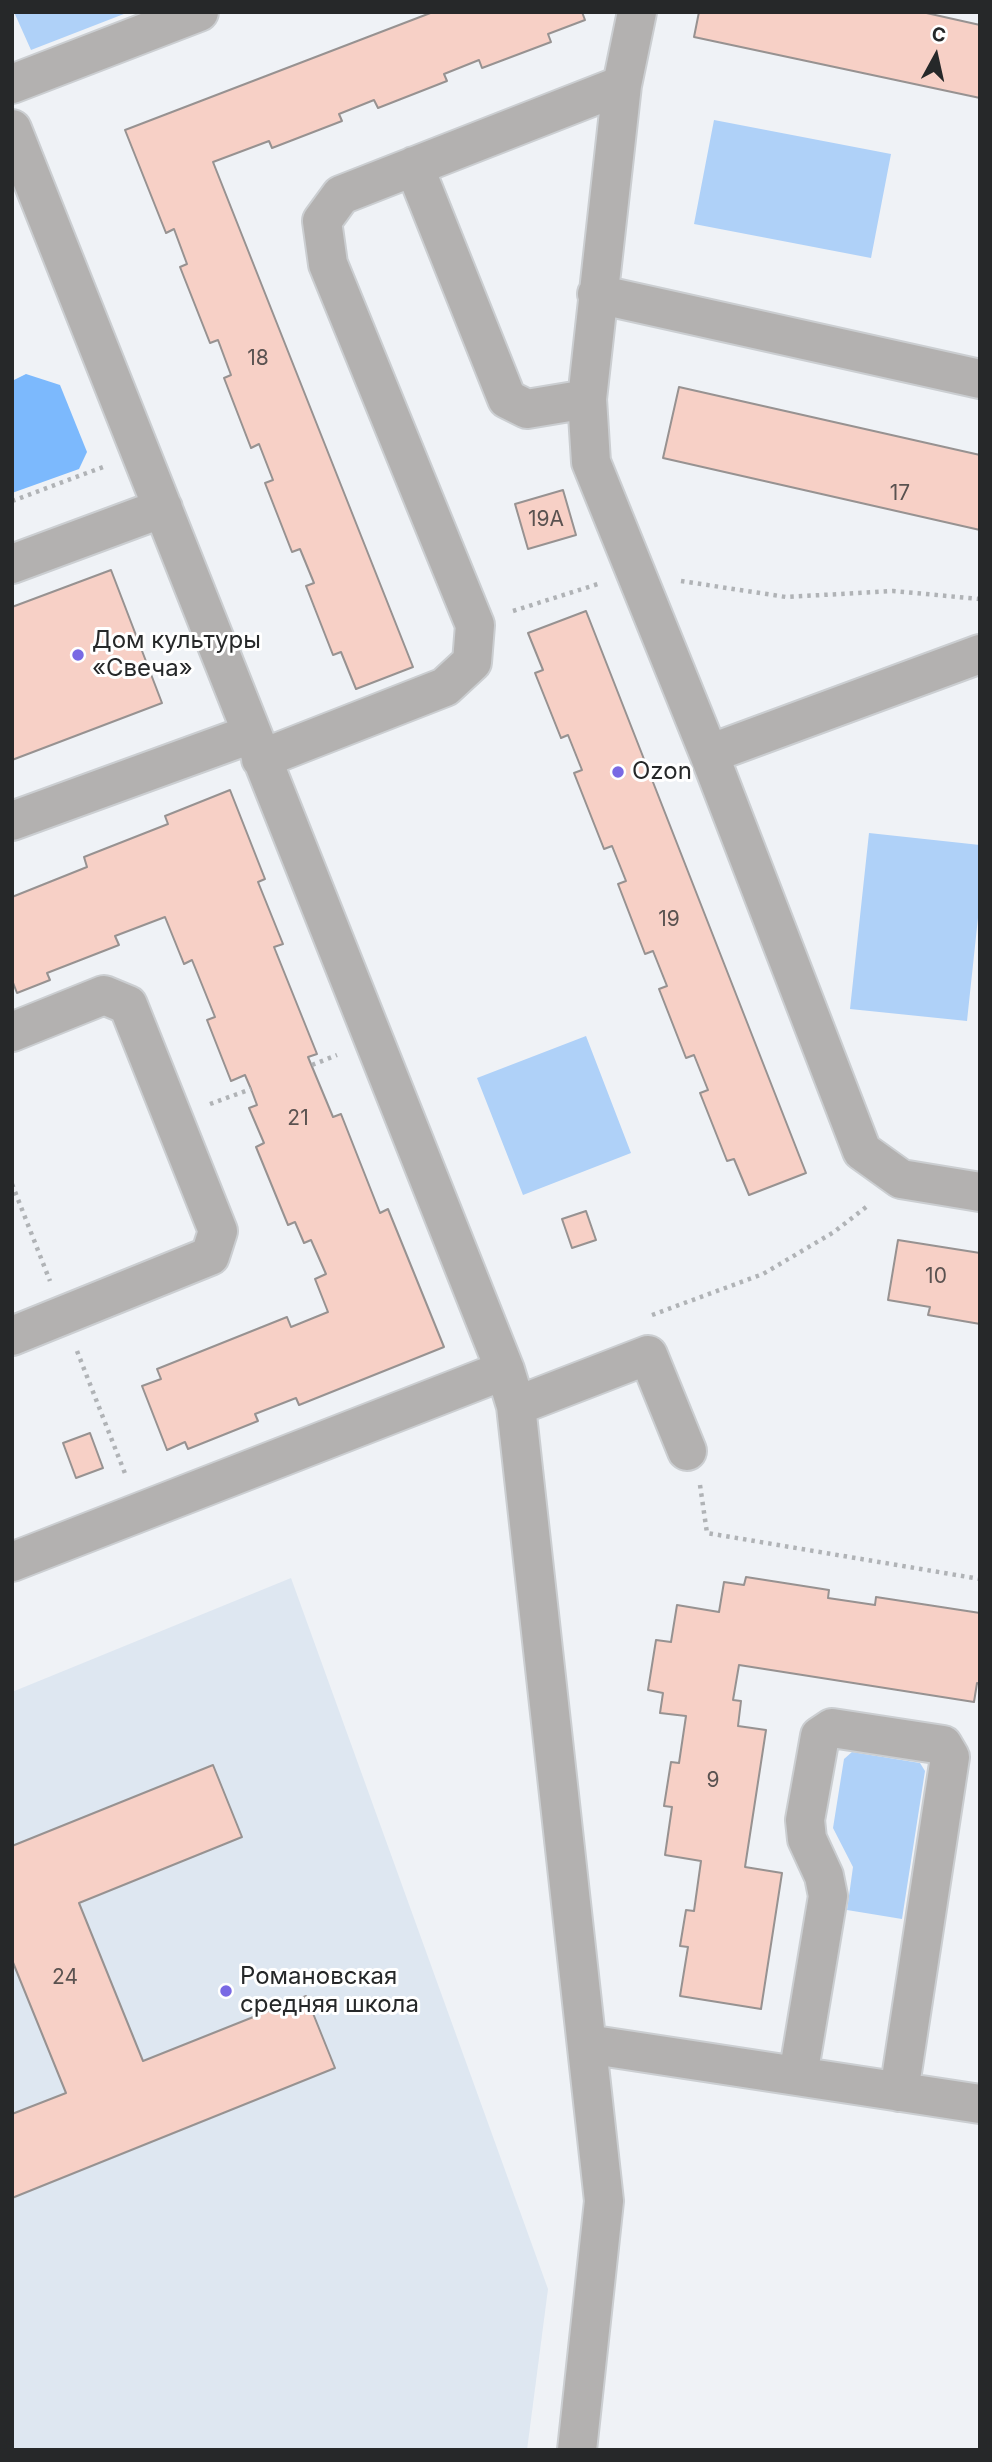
<!DOCTYPE html>
<html>
<head>
<meta charset="utf-8">
<style>
	body { margin:0 }
	#map { position:relative; width:992px; height:2462px; overflow:hidden; background:#eff2f6; font-family:Inter,sans-serif }
	canvas { display:block }
	.frame { position:absolute; inset:0; border:14px solid #262829; pointer-events:none }
	.north { position:absolute; left:901px; top:21px; width:70px; height:70px; -webkit-text-stroke:5px #fff; paint-order:stroke; rotate:8deg; font-size:19px; font-weight:700; line-height:28px; text-align:center; color:#262829 }
	.north::after { content:''; display:block; margin:auto; width:24px; height:32px; background:#262829; clip-path:polygon(50% 0,100% 100%,50% 72%,0 100%) }
</style>
</head>
<body>
<div id="map">
<canvas width="992" height="2462"></canvas>
<div class="frame"></div>
<div class="north">С</div>
</div>
<script>
const context = document.querySelector('canvas').getContext('2d');
context.lineJoin = 'round';
function fillPath(path, color) { context.fillStyle = color; context.fill(path, 'evenodd'); }
function trace(path, color, width, dash) { context.strokeStyle = color; context.lineWidth = width; context.lineCap = dash ? 'butt' : 'round'; context.setLineDash(dash || []); context.stroke(path); }
function label(font, color, halo, rows, align = 'center') {
  context.font = font + ' Inter,sans-serif'; context.lineWidth = 6; context.setLineDash([]); context.textBaseline = 'middle'; context.strokeStyle = halo; context.fillStyle = color; for (const [text, x, y, turn = 0] of rows) {
    context.save(); context.translate(x, y); context.rotate((+turn || 0) * Math.PI / 180); context.textAlign = isNaN(turn) ? turn : align; if (halo) context.strokeText(text, 0, 0); context.fillText(text, 0, 0); context.restore();
  }
}
fillPath(new Path2D(`
	M291,1578L548,2289L527,2450H12V1692Z`), '#dee7f1');
fillPath(new Path2D(`
	M14,12H129L31,50Z
	M714,120L891,154L871,258L694,224Z
	M869,833L980,845V899L967,1021L850,1009Z
	M586,1036L631,1153L523,1195L477,1078Z
	M852,1752L920,1763L925,1771L902,1919L847,1910L853,1867L833,1828L844,1759Z`), '#afd1f8');
fillPath(new Path2D(`
	M26,374L60,385L87,452L79,469L12,493V381Z`), '#7cb9fd');
const building = new Path2D(`
	M433,12H582L585,20L548,34L551,42L482,68L479,60L444,74L447,81L378,108L374,100L339,114L342,121L272,148L269,141L213,162L413,667L356,689L341,652L333,655L306,586L314,583L300,549L292,552L265,483L273,480L259,444L251,448L224,378L231,375L218,340L210,343L180,267L187,264L174,229L166,233L125,130Z
	M699,12H922L980,25V98L694,37Z
	M679,387L980,455V530L663,458Z
	M563,490L576,535L528,549L515,504Z
	M111,570L162,703L12,760V607Z
	M586,611L806,1173L749,1195L734,1159L727,1161L700,1093L708,1090L694,1055L686,1058L659,989L667,986L653,951L645,954L618,884L626,881L612,846L604,849L574,773L582,770L568,735L561,738L535,673L543,670L528,633Z
	M230,790L265,879L258,882L283,944L274,947L317,1054L308,1057L333,1117L341,1114L380,1213L388,1209L444,1347L299,1405L296,1398L255,1414L258,1421L188,1449L185,1442L167,1450L142,1386L161,1379L157,1369L287,1317L291,1327L328,1312L315,1279L326,1274L311,1240L304,1243L295,1222L288,1225L256,1147L264,1143L249,1108L257,1105L251,1089L245,1075L231,1081L207,1020L215,1017L192,960L184,964L165,917L115,936L119,945L47,973L50,980L17,993L12,980V897L87,867L84,857L168,824L165,816Z
	M586,1211L596,1240L572,1248L562,1219Z
	M898,1240L980,1253V1324L928,1315L930,1307L888,1300Z
	M90,1433L103,1468L76,1478L63,1443Z
	M746,1577L829,1590L828,1598L875,1605L876,1597L980,1613V1684L977,1683L974,1702L739,1665L733,1700L741,1701L738,1726L766,1730L745,1867L782,1873L761,2009L680,1996L688,1947L680,1946L686,1910L694,1911L701,1861L665,1855L672,1807L664,1806L671,1762L679,1763L686,1716L660,1713L663,1693L648,1690L656,1640L671,1642L677,1605L719,1612L724,1582L744,1585Z
	M213,1765L242,1837L79,1903L143,2061L306,1996L335,2068L12,2198V2114L66,2093L12,1960V1846Z`);
fillPath(building, '#f7d0c6');
trace(building, '#979291', 2);
const minor = new Path2D(`
	M12,84L199,12
	M622,85L587,399L591,462L709,754L862,1151L901,1179L980,1192
	M12,129L505,1370L516,1406L604,2201L577,2450
	M414,166L507,399L527,409L587,399
	M597,294L980,379
	M12,564L163,508
	M709,754L980,654
	M261,759L445,687L472,662L475,625L328,264L322,221L341,195L622,85L637,12
	M12,821L251,734
	M12,1032L104,995L128,1005L218,1231L210,1256L12,1336
	M516,1406L648,1355L687,1451
	M12,1562L505,1370
	M587,2044L980,2104
	M798,2076L828,1896L824,1876L807,1839L805,1820L820,1736L832,1728L943,1745L950,1757L899,2092`);
trace(minor, '#cbced1', 42);
trace(new Path2D(`
	M12,501L103,467
	M681,581L786,597L893,591L980,599
	M513,611L598,584
	M312,1065L337,1055
	M210,1104L251,1089
	M12,1184L50,1281
	M652,1315L763,1274L834,1232L870,1204
	M77,1351L126,1476
	M700,1485L707,1533L980,1579`), '#b0b3b6', 4.5, [3.5, 5]);
trace(minor, '#b3b1b0', 38);
for (const [x, y, r, color] of [
	[78,655,7,"#7969e4"],
	[618,772,7,"#7969e4"],
	[226,1991,7,"#7969e4"]
]) { const dot = new Path2D(); dot.arc(x, y, r, 0, 2 * Math.PI); context.fillStyle = color; context.fill(dot); trace(dot, '#fff', 2.5); }
label('21px', '#5a5250', null, [
	["18",258,359],
	["17",900,494],
	["19А",546,520],
	["19",669,920],
	["21",298,1119],
	["10",936,1277],
	["9",713,1781],
	["24",65,1978]
]);
label('24px', '#262829', '#fff', [
	["Дом культуры",92,641],
	["«Свеча»",92,669],
	["Ozon",632,772],
	["Романовская",240,1977],
	["средняя школа",240,2005]
], 'left');
</script>
</body>
</html>
